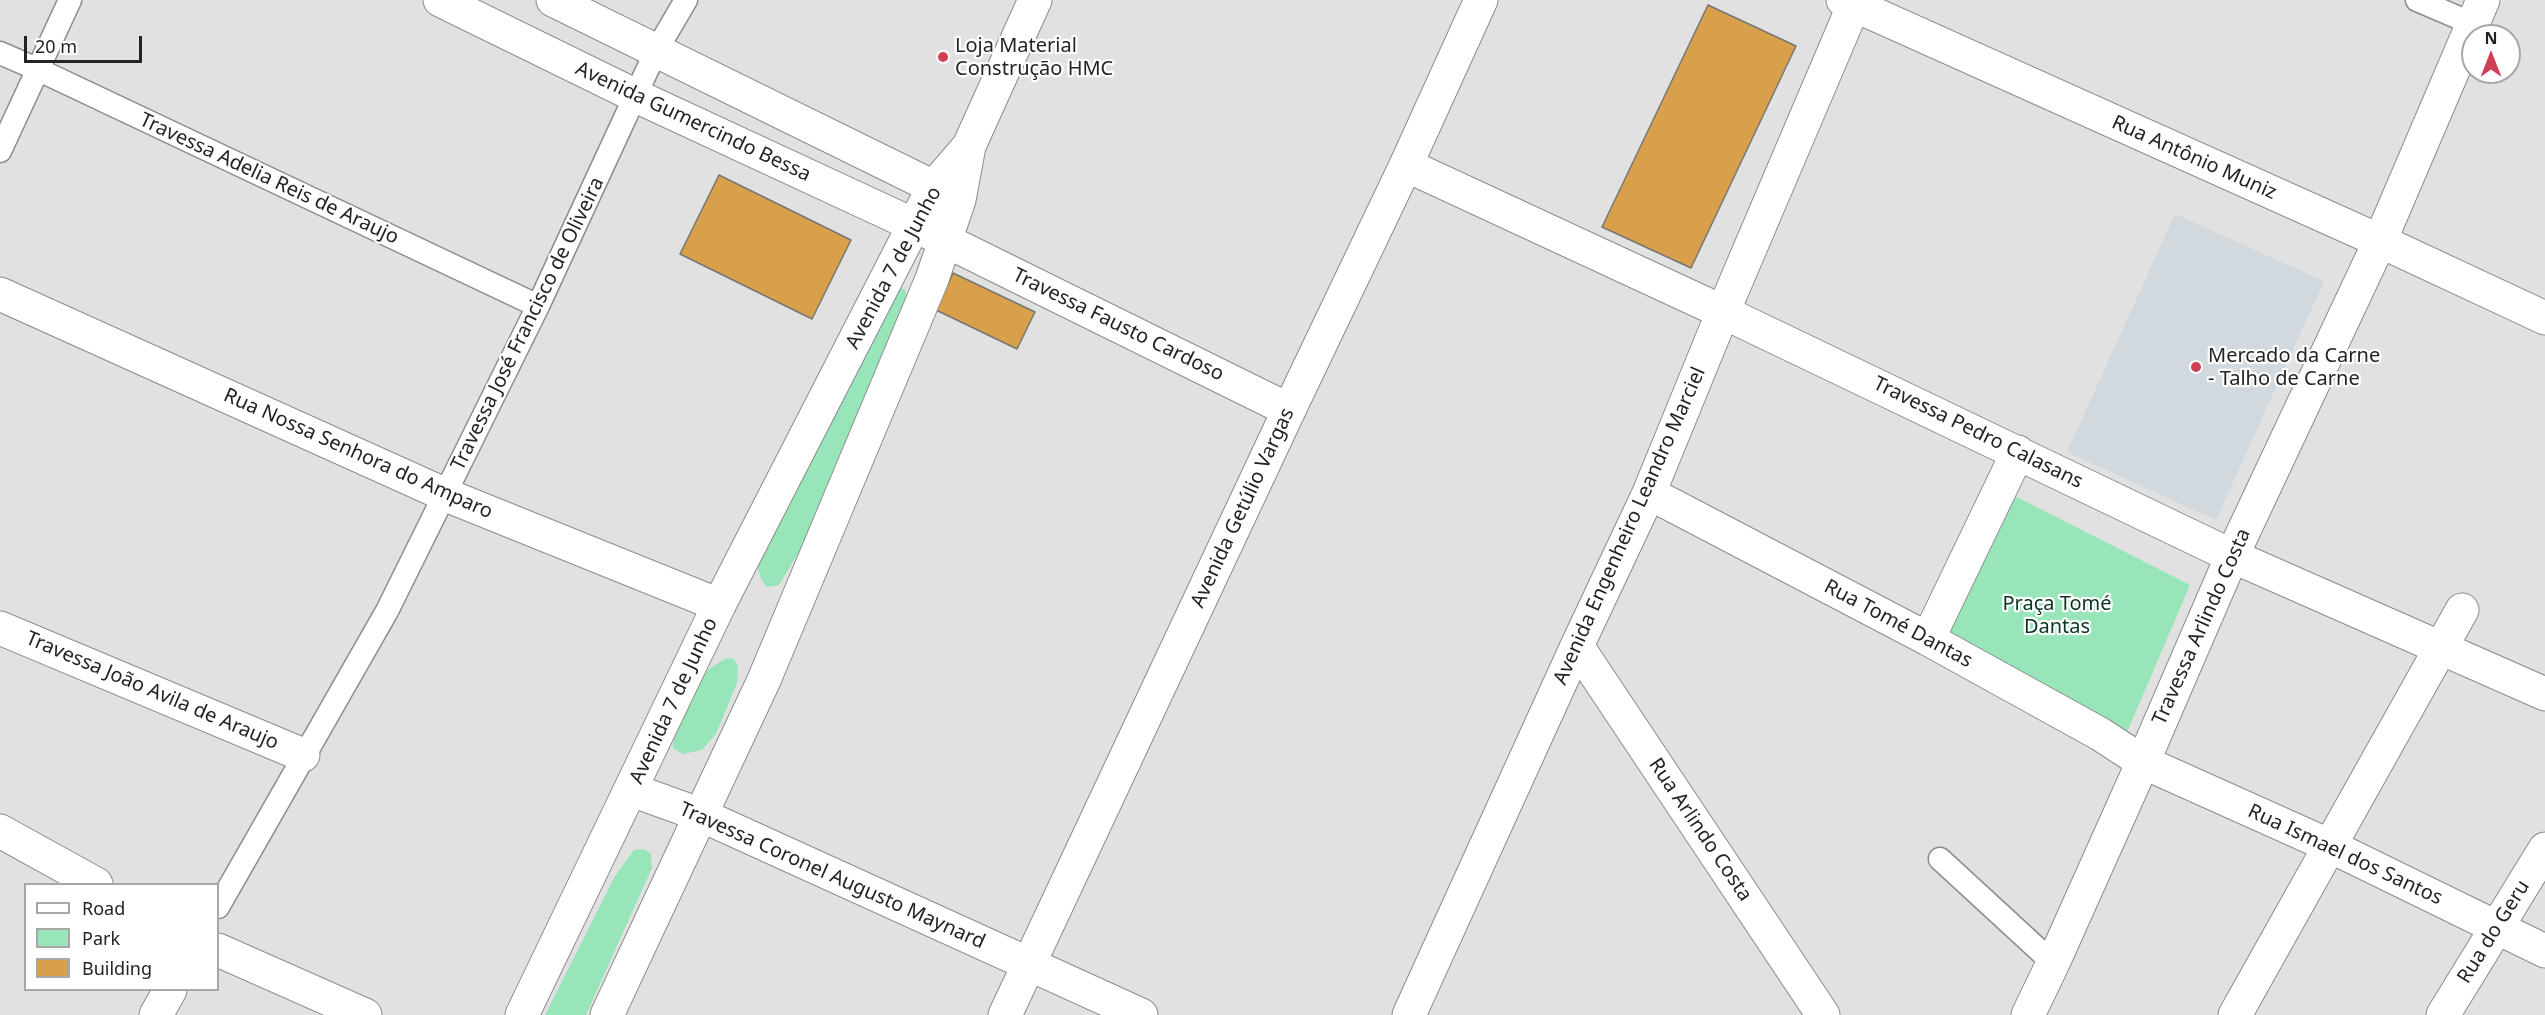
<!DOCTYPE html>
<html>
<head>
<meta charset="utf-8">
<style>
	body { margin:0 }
	#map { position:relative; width:2545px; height:1015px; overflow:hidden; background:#e1e1e2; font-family:"Noto Sans",sans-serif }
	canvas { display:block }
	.legend { position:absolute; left:24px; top:883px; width:195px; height:108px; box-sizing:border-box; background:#fff; border:2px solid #a7a7a7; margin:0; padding:8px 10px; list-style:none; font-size:18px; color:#232323 }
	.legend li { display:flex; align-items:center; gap:12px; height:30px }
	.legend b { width:30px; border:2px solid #a7a7a7 }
	.north { position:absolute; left:2461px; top:24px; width:60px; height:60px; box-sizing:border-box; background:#fff; border:2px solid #a7a7a7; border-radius:50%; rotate:0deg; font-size:16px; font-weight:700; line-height:24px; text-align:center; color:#232323 }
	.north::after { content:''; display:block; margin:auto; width:21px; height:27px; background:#cf3f56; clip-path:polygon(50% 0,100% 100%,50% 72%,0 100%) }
	.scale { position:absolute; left:24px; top:36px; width:118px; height:27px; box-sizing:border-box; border:3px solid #232323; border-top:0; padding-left:8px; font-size:18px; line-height:21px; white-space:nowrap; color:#232323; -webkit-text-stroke:4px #fff; paint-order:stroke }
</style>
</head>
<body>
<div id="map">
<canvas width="2545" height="1015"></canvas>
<ul class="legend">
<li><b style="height:8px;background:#fff"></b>Road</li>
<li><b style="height:16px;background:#97e5b9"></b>Park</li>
<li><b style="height:16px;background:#d8a04b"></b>Building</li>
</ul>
<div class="north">N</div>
<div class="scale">20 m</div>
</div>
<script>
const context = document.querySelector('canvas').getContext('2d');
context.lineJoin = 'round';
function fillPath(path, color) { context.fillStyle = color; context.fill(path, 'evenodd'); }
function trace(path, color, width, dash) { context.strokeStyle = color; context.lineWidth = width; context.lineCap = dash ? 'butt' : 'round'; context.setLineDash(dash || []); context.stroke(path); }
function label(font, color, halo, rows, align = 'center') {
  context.font = font + ' "Noto Sans",sans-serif'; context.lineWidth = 4.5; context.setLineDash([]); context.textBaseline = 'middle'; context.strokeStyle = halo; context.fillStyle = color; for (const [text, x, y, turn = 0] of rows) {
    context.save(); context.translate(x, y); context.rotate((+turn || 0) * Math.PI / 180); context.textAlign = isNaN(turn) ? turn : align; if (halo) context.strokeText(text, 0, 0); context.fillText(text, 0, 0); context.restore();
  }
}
fillPath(new Path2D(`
	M2175,214L2324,281L2216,520L2067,452Z`), '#d1d8de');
fillPath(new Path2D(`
	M897,288L905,289L907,303L803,545L779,585L767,587L761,579L757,564Z
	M2015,496L2190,585L2122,744L1938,653Z
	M727,658L734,659L738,667L737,683L716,734L702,750L683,754L673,748C673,728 694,687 707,671C712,666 720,662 727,658Z
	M644,849L651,854L652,868L586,1015H545L615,876L634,850Z`), '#97e5b9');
const building = new Path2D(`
	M1708,5L1796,46L1691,268L1602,227Z
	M719,175L851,240L812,319L680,254Z
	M953,273L1035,312L1017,349L936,310Z`);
fillPath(building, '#d8a04b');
trace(building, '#767675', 1.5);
const service = new Path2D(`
	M2417,0L2473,24
	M0,53L37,69L538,306
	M0,151L70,0
	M1940,859L2053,963
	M218,907L387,611L538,306L656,51L686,0`);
const pedestrian = new Path2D(`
	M1406,165L1723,312
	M2235,1015L2462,610`);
const minor = new Path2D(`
	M440,0L636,96L914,225L1289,410
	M553,0L958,199
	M1843,0L2380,241L2545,318
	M0,294L446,495L719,605
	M1723,312L2232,556L2545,694
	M1649,493L1928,639L2100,734L2143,762L2328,845L2545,951
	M0,628L303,755
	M1928,639L2018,452
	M1577,646L1823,1015
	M632,790L701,815L1141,1015
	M0,831L96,884
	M218,950L365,1015
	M156,1015L170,990
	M1409,1015L1577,646L1649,493L1723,312L1856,0
	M2028,1015L2053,963L2143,762L2232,556L2380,241L2483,0
	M2443,1015L2545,849`);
const tertiary = new Path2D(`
	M1005,1015L1289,410L1406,165L1481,0`);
const primary = new Path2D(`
	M522,1015L719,605L933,188L969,146
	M607,1015L764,680L932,279L959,200L969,146L1035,0`);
trace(service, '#8b8c8d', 25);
trace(pedestrian, '#8b8c8d', 35);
trace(minor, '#8b8c8d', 35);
trace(tertiary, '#8b8c8d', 35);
trace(primary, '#8b8c8d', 35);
trace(service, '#fff', 22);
trace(pedestrian, '#fff', 33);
trace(minor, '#fff', 33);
trace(tertiary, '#fff', 33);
trace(primary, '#fff', 33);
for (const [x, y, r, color] of [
	[943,57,6,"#cf3f56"],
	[2196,367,6,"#cf3f56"]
]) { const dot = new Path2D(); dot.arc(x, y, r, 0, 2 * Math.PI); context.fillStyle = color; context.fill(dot); trace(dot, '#fff', 2); }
label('20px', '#232323', '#fff', [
	["Loja Material",955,46],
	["Construção HMC",955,69],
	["Mercado da Carne",2208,356],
	["- Talho de Carne",2208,379]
], 'left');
label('20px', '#232323', '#fff', [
	["Avenida Gumercindo Bessa",693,122,25],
	["Rua Antônio Muniz",2194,158,24],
	["Travessa Adelia Reis de Araujo",269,179,25],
	["Avenida 7 de Junho",894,268,-62],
	["Travessa José Francisco de Oliveira",528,324,-64],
	["Travessa Fausto Cardoso",1118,325,26],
	["Travessa Pedro Calasans",1978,433,26],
	["Rua Nossa Senhora do Amparo",358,454,24],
	["Avenida Getúlio Vargas",1243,508,-65],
	["Avenida Engenheiro Leandro Marciel",1630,526,-66],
	["Rua Tomé Dantas",1898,624,28],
	["Travessa Arlindo Costa",2202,627,-66],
	["Travessa João Avila de Araujo",152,691,23],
	["Avenida 7 de Junho",674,701,-65],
	["Rua Arlindo Costa",1700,830,56],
	["Rua Ismael dos Santos",2345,855,25],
	["Travessa Coronel Augusto Maynard",832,876,24],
	["Rua do Geru",2494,932,-58]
]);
label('20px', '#083420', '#fff', [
	["Praça Tomé",2057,604],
	["Dantas",2057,627]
]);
</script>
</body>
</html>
